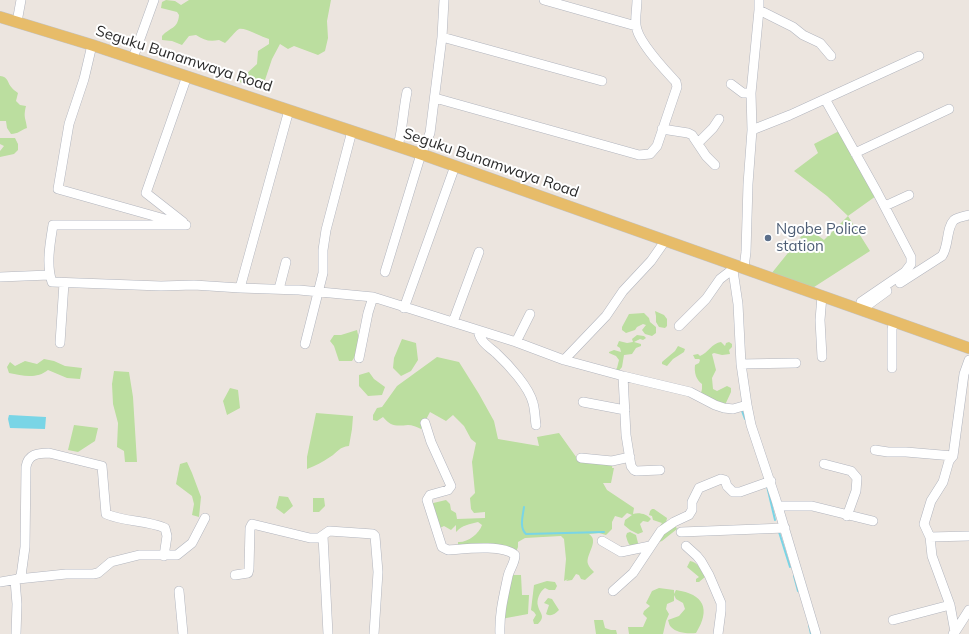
<!DOCTYPE html>
<html>
<head>
<meta charset="utf-8">
<style>
	body { margin:0 }
	canvas { display:block; background:#ece5df }
</style>
</head>
<body>
<canvas width="969" height="634"></canvas>
<script>
const context = document.querySelector('canvas').getContext('2d');
context.lineJoin = 'round';
function fillPath(path, color) { context.fillStyle = color; context.fill(path, 'evenodd'); }
function trace(path, color, width, dash) { context.strokeStyle = color; context.lineWidth = width; context.lineCap = dash ? 'butt' : 'round'; context.setLineDash(dash || []); context.stroke(path); }
function label(font, color, halo, rows, align = 'center') {
  context.font = font + ' Mulish,sans-serif'; context.lineWidth = 4; context.setLineDash([]); context.textBaseline = 'middle'; context.strokeStyle = halo; context.fillStyle = color; for (const [text, x, y, turn = 0] of rows) {
    context.save(); context.translate(x, y); context.rotate((+turn || 0) * Math.PI / 180); context.textAlign = isNaN(turn) ? turn : align; if (halo) context.strokeText(text, 0, 0); context.fillText(text, 0, 0); context.restore();
  }
}
fillPath(new Path2D(`
	M166,0L175,1L181,5L189,0H331L327,21L328,38L325,51L318,55L294,46L288,49L280,44L272,59L265,80L258,83L250,81L241,83L237,76L246,74L257,64L258,51L269,44V39C262,37 244,27 239,29C234,32 230,39 225,43L219,40C209,42 204,40 196,35L189,36L182,45L172,41L162,40V36C170,27 178,29 179,15L177,12L161,8L162,2Z
	M0,76C9,77 7,83 12,88C13,90 16,91 18,93L16,101L20,105L26,106C23,118 26,118 27,128C21,130 18,134 11,134L7,128L6,121H0Z
	M841,130L876,196L848,216L870,251L811,289L771,274L808,228L824,240L848,216L827,196L794,171L818,153L814,144Z
	M0,138H15L18,144V150L14,154L0,157V151L4,146L0,144Z
	M655,311L664,315L667,319V326L665,328L659,327L656,322V316Z
	M644,313L649,318L650,322L656,327V333L652,336L645,334L642,330L646,325L643,324L637,327L635,330L626,333L622,330V327L629,314Z
	M357,330C360,344 361,349 352,361H339L334,346L330,341L334,335H341Z
	M637,335L644,336L646,338L643,340L640,339L634,342L641,344V346L636,348L632,354L624,355L622,367L618,372L614,371L617,368L619,360L616,356L609,353V352L614,350L621,352L620,348L617,346L619,341L627,343L633,342L632,339Z
	M402,339L416,343L418,360L411,371L401,376L393,368L394,358Z
	M721,342L725,346L726,343L729,342L732,344V347L729,350L730,354L722,355L714,353L712,354L716,370L712,378L713,389L717,391L727,386L731,388V392L725,405H706L699,401L702,389V384C696,380 694,372 695,365L699,363L700,360L699,359H695L693,355L698,354L700,356C708,353 712,343 721,342Z
	M678,346L685,349L684,352L673,359L667,366L662,364V362L675,351Z
	M437,357L459,362L479,394L494,421L498,439L539,446L537,437L559,433L579,461L613,463L612,468H614L611,483H603L607,490L634,508L633,514C639,512 647,514 651,519L648,522L643,521L640,524L643,532L638,534L630,530L624,525L625,520L632,515L627,513L622,518L615,516L612,522V529L606,535L599,533L589,534C600,541 585,555 588,564C589,567 592,570 594,572L585,580L581,579L579,575L576,574L572,580L566,581L568,579L564,581L566,559L564,539L561,536L525,538L518,542V547L516,552L458,547V542C467,543 479,534 482,525L478,522C470,524 462,525 456,532V525L451,530L444,526L438,529L429,504L446,500L450,504L451,510L456,513L457,519L485,518V512L474,513L471,509L470,498L475,493L472,462L476,443L471,439L464,426L453,415L446,421L430,412L421,429C417,427 412,425 408,425C397,426 391,427 383,417L377,421L373,420V415L377,408L382,407L397,386Z
	M44,359L54,361L65,366L82,368L80,379L67,378L48,370C37,379 23,376 9,373L7,367L10,362L15,366L25,361L37,364Z
	M114,371L129,372L133,397L137,462H125L124,451L117,447L118,423L113,404L112,384Z
	M369,372L374,379L385,387L382,395L368,396L359,386V375Z
	M230,388L238,390L240,408L227,415L223,401Z
	M316,413L353,416L352,429L349,446C339,447 338,452 330,457C323,462 315,466 307,469V457Z
	M74,425L98,428L95,441L78,452L68,450Z
	M187,462L192,473L201,497L199,517L192,515L194,504L192,496L176,484L180,464Z
	M279,496L288,497L293,506L284,514L276,508Z
	M313,498H324L325,506L319,512H313Z
	M652,509H654L667,518L666,523L675,525L677,529L662,541L656,543V532L662,523L653,520L652,516L649,515L650,511Z
	M630,532L636,535L638,543L636,548C629,547 628,543 626,536L627,533Z
	M690,561C698,562 701,570 705,577L699,582H696V579L699,577L687,567Z
	M510,575H521L522,595H529L528,614L501,619Z
	M547,581L555,582L557,586L555,590H549L545,588C540,591 536,600 538,606C540,614 546,616 538,624H534L533,620L536,615L534,612L531,610L534,585Z
	M659,588L674,590V594L676,590C704,594 711,609 696,633C689,634 676,633 671,627C669,625 669,623 668,620L679,616L685,609L683,603L676,599L674,595V601L667,604L666,609L669,614L666,621L663,634H629L628,627H643L647,618L643,614L644,611L650,606L646,603L652,591Z
	M548,598L552,599L559,610C555,614 551,617 546,614L549,605L544,603Z
	M594,620H603L605,628L611,630H616L617,634H596Z`), '#bbde9f');
fillPath(new Path2D(`
	M9,415L46,417L45,429L10,428L8,419Z`), '#79d5e6');
trace(new Path2D(`
	M742,411L745,419
	M767,486L775,520
	M524,507C523,515 519,528 526,534L604,532
	M779,532L790,567
	M794,576L798,591
	M809,625L811,634`), '#79d5e6', 2);
const minor = new Path2D(`
	M544,0L636,26
	M759,10L793,27L803,35L820,43L831,56
	M17,22L21,0
	M442,37L602,81
	M92,45L84,79L69,124L58,189L186,225H53C50,243 46,265 52,282L161,286L194,285L240,288L299,290L373,297L516,342L564,360L623,376L690,392L715,405L724,408L733,409L747,405
	M133,58L154,0
	M731,84L743,93H751
	M435,98L639,155L650,154L657,146L677,87L676,82C665,70 637,41 636,25C635,17 637,8 637,0
	M825,99L877,192L911,257V264L905,272L861,302
	M662,129L688,133L692,135L706,156L715,165
	M752,130L790,115L919,56
	M698,143L713,128L719,119
	M398,146C403,127 403,111 407,92
	M855,153L949,109
	M885,206L909,195
	M183,222L146,193L187,76
	M732,264L738,304L741,364L747,405L751,425L776,500L816,634
	M744,268L746,252L748,184L752,130L751,93L759,10V0
	M385,272L421,154L430,133L442,37L444,0
	M0,277L49,275
	M900,283L942,256C949,246 946,228 954,220C958,217 965,216 969,215
	M240,288L289,110
	M279,289L286,262
	M404,308L455,166
	M861,310L887,291
	M453,322L479,252
	M679,326L706,299L720,279L733,269
	M478,330C480,342 488,346 496,353C509,365 529,387 533,403C535,410 535,418 536,425
	M516,342L530,314
	M60,343L64,283
	M305,344L323,273V250L326,230L352,131
	M822,357L820,320L822,296
	M359,358L368,313L373,297
	M564,360L606,316L623,291L651,261L665,241
	M741,364L796,363
	M892,368V329L894,322
	M623,376L626,435L631,466L634,470L636,471L660,470
	M583,402L625,410
	M425,423L431,442L451,486L448,490L430,495L427,500L442,547L448,550C464,549 502,544 515,555C515,563 510,568 508,576C504,595 499,614 500,634
	M875,450L888,452H906L953,456
	M581,458L612,461L630,457
	M824,464L851,471L857,478L856,491L847,516
	M778,506H812L873,521
	M681,532L785,528
	M323,536L328,634
	M930,537L969,536
	M602,541L621,552L650,546
	M686,546L697,556L701,561L709,575L721,603V611L718,634
	M235,575L248,573L249,569L250,528L252,524L310,538H319L329,531L373,534L375,536L378,572L374,634
	M18,579L66,574H93L98,573L111,562L139,555H177L192,543L205,518
	M15,580L17,604L16,634
	M0,582L18,579L21,576L25,547L26,467C28,454 38,453 49,453L102,466L106,514C125,522 146,520 165,528L167,536L164,556
	M179,591L183,634
	M613,591L633,573L661,531L674,522L689,515L692,510V502L699,488L721,479L725,480L727,486L733,492H740L771,481
	M893,620L950,605
	M955,632L969,610
	M953,634L955,632L950,605L932,556L930,537L924,524L931,501L943,482L949,461L953,456L964,374L969,360`);
const major = new Path2D(`
	M0,17L92,45L421,154L969,348`);
trace(minor, '#b2b5be', 10);
trace(major, '#c4c4c4', 12);
trace(minor, '#fff', 9);
trace(major, '#e7bc69', 11);
for (const [x, y, r, color] of [
	[768,238,4,"#5c6f8a"]
]) { const dot = new Path2D(); dot.arc(x, y, r, 0, 2 * Math.PI); context.fillStyle = color; context.fill(dot); trace(dot, '#fff', 1.5); }
label('15px', '#2b2b2b', '#fff', [
	["Seguku Bunamwaya Road",184,59,18],
	["Seguku Bunamwaya Road",491,163,19]
]);
label('15px', '#4e5e75', '#fff', [
	["Ngobe Police",776,229],
	["station",776,246]
], 'left');
</script>
</body>
</html>
